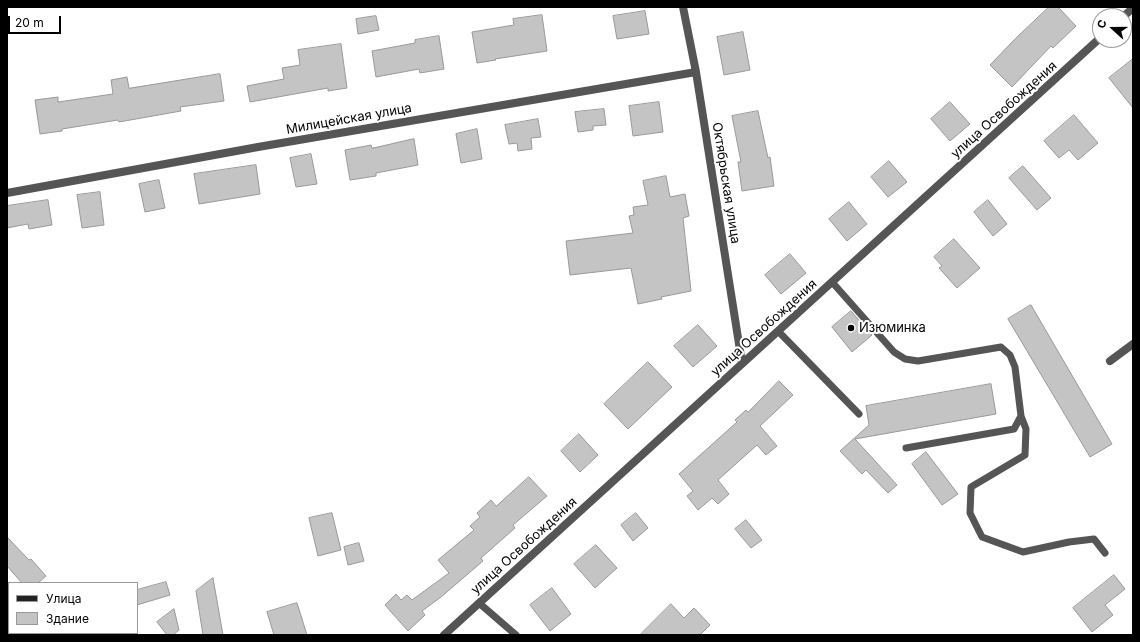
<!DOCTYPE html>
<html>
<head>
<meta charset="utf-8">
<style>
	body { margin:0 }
	#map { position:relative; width:1140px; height:642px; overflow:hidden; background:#fff; font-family:Inter,sans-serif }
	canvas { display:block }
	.frame { position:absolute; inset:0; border:8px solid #000; pointer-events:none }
	.legend { position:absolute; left:8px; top:582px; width:130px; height:52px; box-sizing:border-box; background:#fff; border:1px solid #999; margin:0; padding:5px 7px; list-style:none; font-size:12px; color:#000 }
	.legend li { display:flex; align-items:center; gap:8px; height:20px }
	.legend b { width:20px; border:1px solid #999 }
	.north { position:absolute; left:1092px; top:8px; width:40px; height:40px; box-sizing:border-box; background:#fff; border:1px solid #999; border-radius:50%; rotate:291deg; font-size:11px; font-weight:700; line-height:16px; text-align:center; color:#000 }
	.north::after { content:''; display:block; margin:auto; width:14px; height:18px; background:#000; clip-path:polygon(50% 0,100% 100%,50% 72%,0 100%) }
	.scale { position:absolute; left:8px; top:16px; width:53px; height:18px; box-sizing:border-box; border:2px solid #000; border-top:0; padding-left:5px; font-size:12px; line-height:14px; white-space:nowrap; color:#000; -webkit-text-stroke:3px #fff; paint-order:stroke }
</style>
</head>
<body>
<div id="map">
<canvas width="1140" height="642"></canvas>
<div class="frame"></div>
<ul class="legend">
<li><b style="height:5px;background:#222"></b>Улица</li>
<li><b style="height:11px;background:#c4c4c4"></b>Здание</li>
</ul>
<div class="north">С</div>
<div class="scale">20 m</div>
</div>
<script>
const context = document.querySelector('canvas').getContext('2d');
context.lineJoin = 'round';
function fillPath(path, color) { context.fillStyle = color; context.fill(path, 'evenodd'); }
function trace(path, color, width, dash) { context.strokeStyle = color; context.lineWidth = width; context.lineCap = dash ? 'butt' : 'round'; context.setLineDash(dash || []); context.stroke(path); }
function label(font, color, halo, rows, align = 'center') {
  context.font = font + ' Inter,sans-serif'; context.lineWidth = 4; context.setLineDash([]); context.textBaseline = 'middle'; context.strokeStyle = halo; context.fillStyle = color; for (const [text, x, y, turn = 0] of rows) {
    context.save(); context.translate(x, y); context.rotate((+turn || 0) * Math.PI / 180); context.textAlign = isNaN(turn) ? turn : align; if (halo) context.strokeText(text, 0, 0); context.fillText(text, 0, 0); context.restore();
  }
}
const building = new Path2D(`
	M1049,7H1058L1076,26L1053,48L1051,46L1012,87L990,65L1015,39Z
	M645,11L649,34L617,39L613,16Z
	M542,15L547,51L495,59L496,60L477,63L472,32L514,25L513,19Z
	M376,16L379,30L358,34L356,19Z
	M743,32L750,70L724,75L717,37Z
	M439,36L444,69L420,73L419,69L376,77L372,51L415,43V40Z
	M341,44L347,88L328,91V88L250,102L247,86L284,79L282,68L300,65L298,50Z
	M1133,59V108L1109,78Z
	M220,74L224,101L180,107L181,111L119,122L118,120L62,129V131L40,134L35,100L58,97V102L113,94L111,80L127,77L129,88Z
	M659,102L663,132L633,136L629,106Z
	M950,102L970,124L950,141L931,119Z
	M604,109L606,125L593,126V130L578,132L575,112Z
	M758,111L768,158L770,157L774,186L742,191L738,162H741L732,116Z
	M1074,115L1098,143L1078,160L1069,150L1059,158L1044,141Z
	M538,119L541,137L531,138L532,149L518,151L517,143L509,144L505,125Z
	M477,129L482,159L461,163L456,134Z
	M414,139L418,165L376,173V176L350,180L345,150L371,145L372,148Z
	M311,154L317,184L296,187L290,158Z
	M889,161L907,182L888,197L871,177Z
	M256,165L260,194L199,204L194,174Z
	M1023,166L1051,198L1037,210L1009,178Z
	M666,176L670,197L685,194L689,216L683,218L691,291L661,297L662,299L638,304L631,268L570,275L566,241L633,233L629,216L634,215L633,207L648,205L643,181Z
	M159,180L165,208L145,212L139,184Z
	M100,192L104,225L82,228L77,195Z
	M48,200L52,225L29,229L28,224L7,228V206Z
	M988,200L1007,224L993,236L974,212Z
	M849,202L867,224L847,241L829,219Z
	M954,239L980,268L957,288L939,268L942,266L934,257Z
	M790,254L806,273L781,294L765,275Z
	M1031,305L1112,444L1090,457L1008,319Z
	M851,311L872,335L852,352L832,327Z
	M698,325L717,346L693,367L674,346Z
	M648,362L672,387L628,429L604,404Z
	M779,381L793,395L760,426L777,446L766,455L757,445L718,480L729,494L718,504L712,498L698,510L687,496L693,491L679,474L737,422L735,420L746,410L748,412Z
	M991,384L996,414L855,439L897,485L888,493L866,470L862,474L840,451L869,425L866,406Z
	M579,434L598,455L580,472L561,451Z
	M926,452L958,494L942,505L912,464Z
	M529,477L547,496L513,525L515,528L481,558L483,561L441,597L422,611L425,615L408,631L385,605L396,594L401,600L407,595L412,600L449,573L438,560L474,530L470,526L480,517L477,513L491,500L496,506Z
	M332,513L341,550L318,556L309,518Z
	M636,513L648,528L633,541L621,525Z
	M746,520L762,540L751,548L735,529Z
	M7,537L29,560L31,559L46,576L38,583H22L7,566Z
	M359,543L364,561L348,565L344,547Z
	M596,545L617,568L595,588L574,564Z
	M1114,575L1125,589L1105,605L1113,615L1092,632L1073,608Z
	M213,578L223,635H203L196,591Z
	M166,582L170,595L137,605V590Z
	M552,588L571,614L550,631L530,605Z
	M297,603L307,635H274L267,612Z
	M671,604L684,618L694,608L710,625L700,635H640Z
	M174,609L179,630L173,635H167L157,622Z`);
fillPath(building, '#c4c4c4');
trace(building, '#999', 1);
trace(new Path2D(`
	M832,282L894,352L905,359L918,361L1001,347L1010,355L1015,367L1021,416L1014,429L906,448
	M778,331L859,414
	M1021,416L1026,429L1025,455L971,487L970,513L982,537L1023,552L1069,542L1094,539L1105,553
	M479,603L516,635
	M131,633L133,635`), '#555', 7);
trace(new Path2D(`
	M683,7L696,72L742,363
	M1124,16L1133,8
	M7,193L258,147L696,72
	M1110,361L1133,344
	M444,635L1100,38`), '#555', 8);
trace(new Path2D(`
	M7,631L11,635`), '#222', 8);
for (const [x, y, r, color] of [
	[851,328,4,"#000"]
]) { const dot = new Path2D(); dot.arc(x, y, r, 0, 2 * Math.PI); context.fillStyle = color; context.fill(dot); trace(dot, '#fff', 1.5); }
label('13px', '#000', '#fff', [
	["улица Освобождения",1004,110,-42],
	["Милицейская улица",349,119,-10],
	["Октябрьская улица",726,183,81],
	["улица Освобождения",764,328,-42],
	["улица Освобождения",524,546,-42]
]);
label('13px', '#000', '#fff', [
	["Изюминка",859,328]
], 'left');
</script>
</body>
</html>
